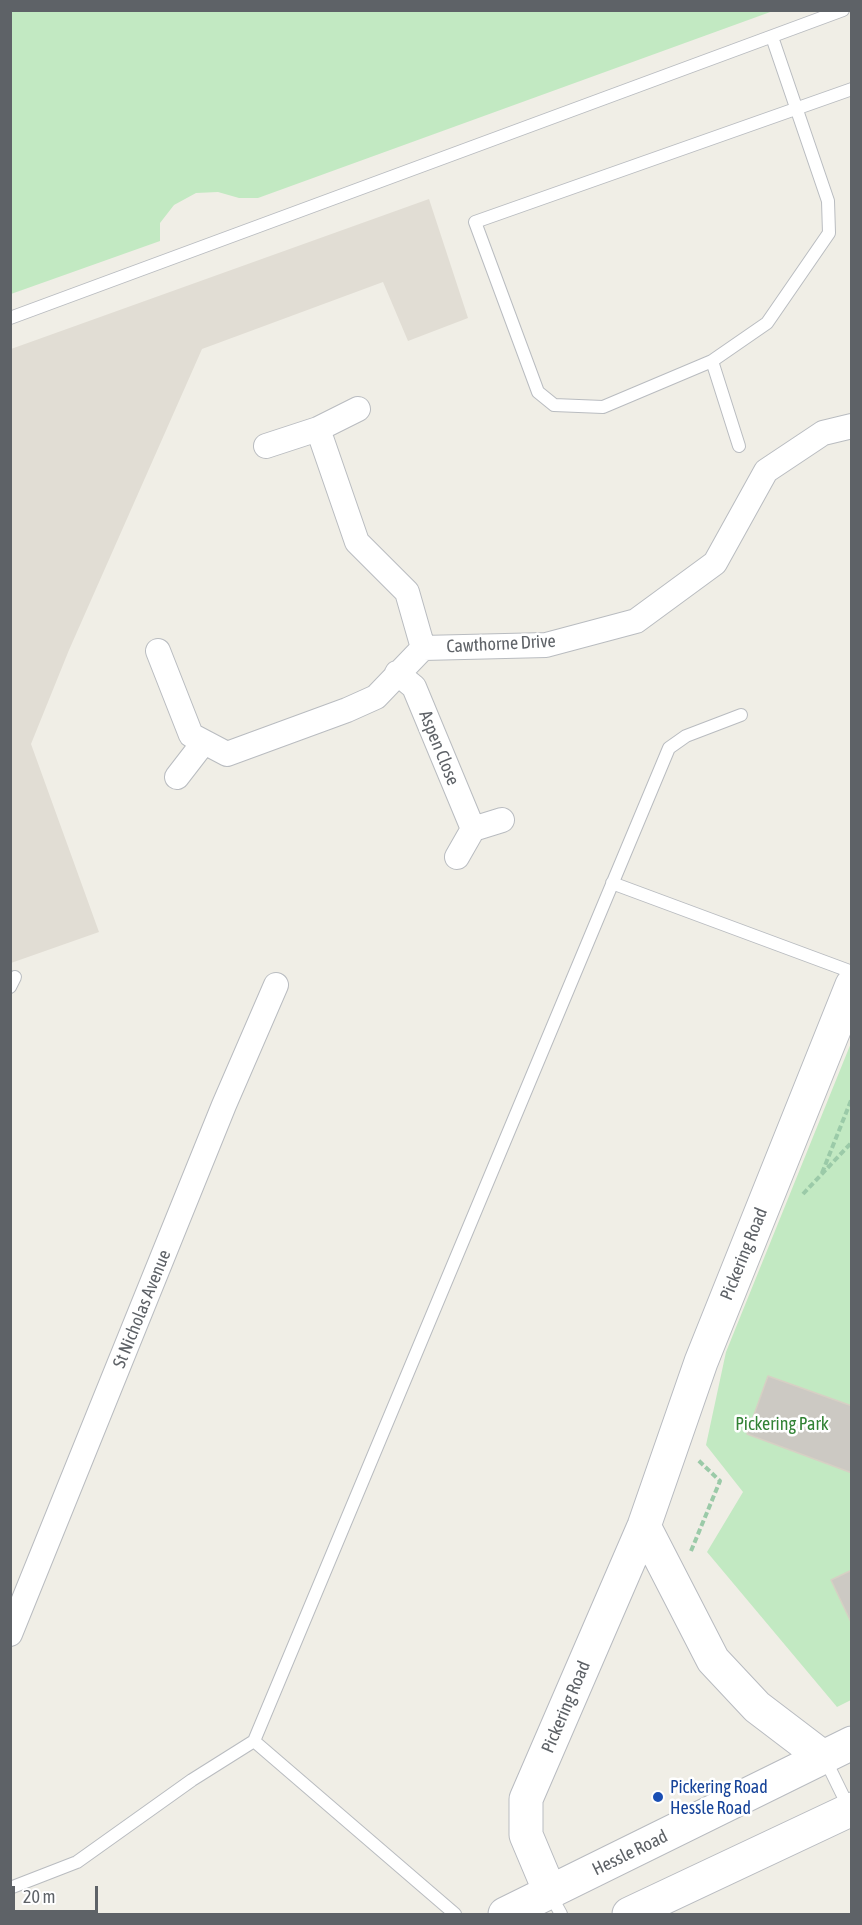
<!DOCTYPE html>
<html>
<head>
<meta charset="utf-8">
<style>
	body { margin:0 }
	#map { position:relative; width:862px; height:1925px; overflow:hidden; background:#f0eee6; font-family:"Asap Condensed",sans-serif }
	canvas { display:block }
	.frame { position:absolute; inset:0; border:12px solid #5e6267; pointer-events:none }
	.scale { position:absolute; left:12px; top:1886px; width:86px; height:27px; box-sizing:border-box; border:3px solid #5e6267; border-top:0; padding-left:8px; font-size:18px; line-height:21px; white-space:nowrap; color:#5e6267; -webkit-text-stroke:4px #fff; paint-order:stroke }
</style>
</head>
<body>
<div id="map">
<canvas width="862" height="1925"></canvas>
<div class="frame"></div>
<div class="scale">20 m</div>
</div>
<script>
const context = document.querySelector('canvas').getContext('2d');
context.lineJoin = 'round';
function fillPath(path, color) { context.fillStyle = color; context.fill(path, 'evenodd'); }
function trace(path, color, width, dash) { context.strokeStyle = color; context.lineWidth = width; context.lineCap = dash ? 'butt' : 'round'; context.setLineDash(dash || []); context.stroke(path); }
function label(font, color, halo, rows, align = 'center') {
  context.font = font + ' "Asap Condensed",sans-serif'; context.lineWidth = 5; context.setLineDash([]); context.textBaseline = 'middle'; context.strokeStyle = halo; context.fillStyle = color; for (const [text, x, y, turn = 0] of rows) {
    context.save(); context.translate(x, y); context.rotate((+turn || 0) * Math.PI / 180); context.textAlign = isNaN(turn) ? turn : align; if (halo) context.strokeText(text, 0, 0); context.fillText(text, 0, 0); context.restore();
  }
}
fillPath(new Path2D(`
	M429,199L468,318L408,341L383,282L202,349L69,650L31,744L99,932L11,963V349Z`), '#e1ddd4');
fillPath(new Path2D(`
	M10,11L11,10L773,11L258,198H239L218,192L196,193L174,205L160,223V241L11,294Z
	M851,1043V1700L837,1707L707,1552L743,1492L706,1445L726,1352Z`), '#c2e9c2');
const building = new Path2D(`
	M768,1376L852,1406V1473L747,1434Z
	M852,1570V1622H851L831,1580Z`);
fillPath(building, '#ccc9c3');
trace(building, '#d6d0c4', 1.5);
const lane = new Path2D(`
	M772,37L828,201L829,233L767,323L712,361L603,407L554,405L538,392L475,222L852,89
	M10,318L843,10
	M712,361L739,446
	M612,883L852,972
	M10,987L15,977
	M254,1741L455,1914
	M825,1759L849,1808
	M10,1888L77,1862L192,1780L254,1741L669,748L686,736L741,715
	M550,1894L561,1914`);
const street = new Path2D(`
	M318,429L357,542L407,592L423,648
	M266,446L318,429L358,409
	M158,651L191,735L227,754L347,710L376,697L423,648L546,645L636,621L715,563L766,471L823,433L852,426
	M397,673L414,687L473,829
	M177,777L204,742
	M457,857L473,829L502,820
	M10,1634L224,1105L276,985`);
const secondary = new Path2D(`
	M644,1526L713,1660L757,1707L824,1758
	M550,1892L526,1835V1799L644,1526L701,1362L852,985
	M505,1914L852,1743
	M629,1914L852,1809`);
trace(lane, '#b9bcc0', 14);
trace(street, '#b9bcc0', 26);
trace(secondary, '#b8bbc0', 35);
trace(new Path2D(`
	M10,489V512
	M822,1173L852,1098
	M803,1194L852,1142
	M691,1551L720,1481L698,1460`), '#9bcaa8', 4, [6, 3]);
trace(lane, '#fff', 12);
trace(street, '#fff', 24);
trace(secondary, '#fff', 33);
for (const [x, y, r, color] of [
	[658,1797,6,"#1a4fb4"]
]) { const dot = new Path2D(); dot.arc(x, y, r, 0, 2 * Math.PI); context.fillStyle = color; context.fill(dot); trace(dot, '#fff', 2); }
label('18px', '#5e6267', '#fff', [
	["Cawthorne Drive",501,644,-3],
	["Aspen Close",439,748,68],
	["Pickering Road",744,1254,-68],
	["St Nicholas Avenue",142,1309,-68],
	["Pickering Road",566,1707,-67],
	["Hessle Road",630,1853,-26]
]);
label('18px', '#318234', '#fff', [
	["Pickering Park",782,1424]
]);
label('18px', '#164399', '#fff', [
	["Pickering Road",670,1787],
	["Hessle Road",670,1808]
], 'left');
</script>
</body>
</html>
